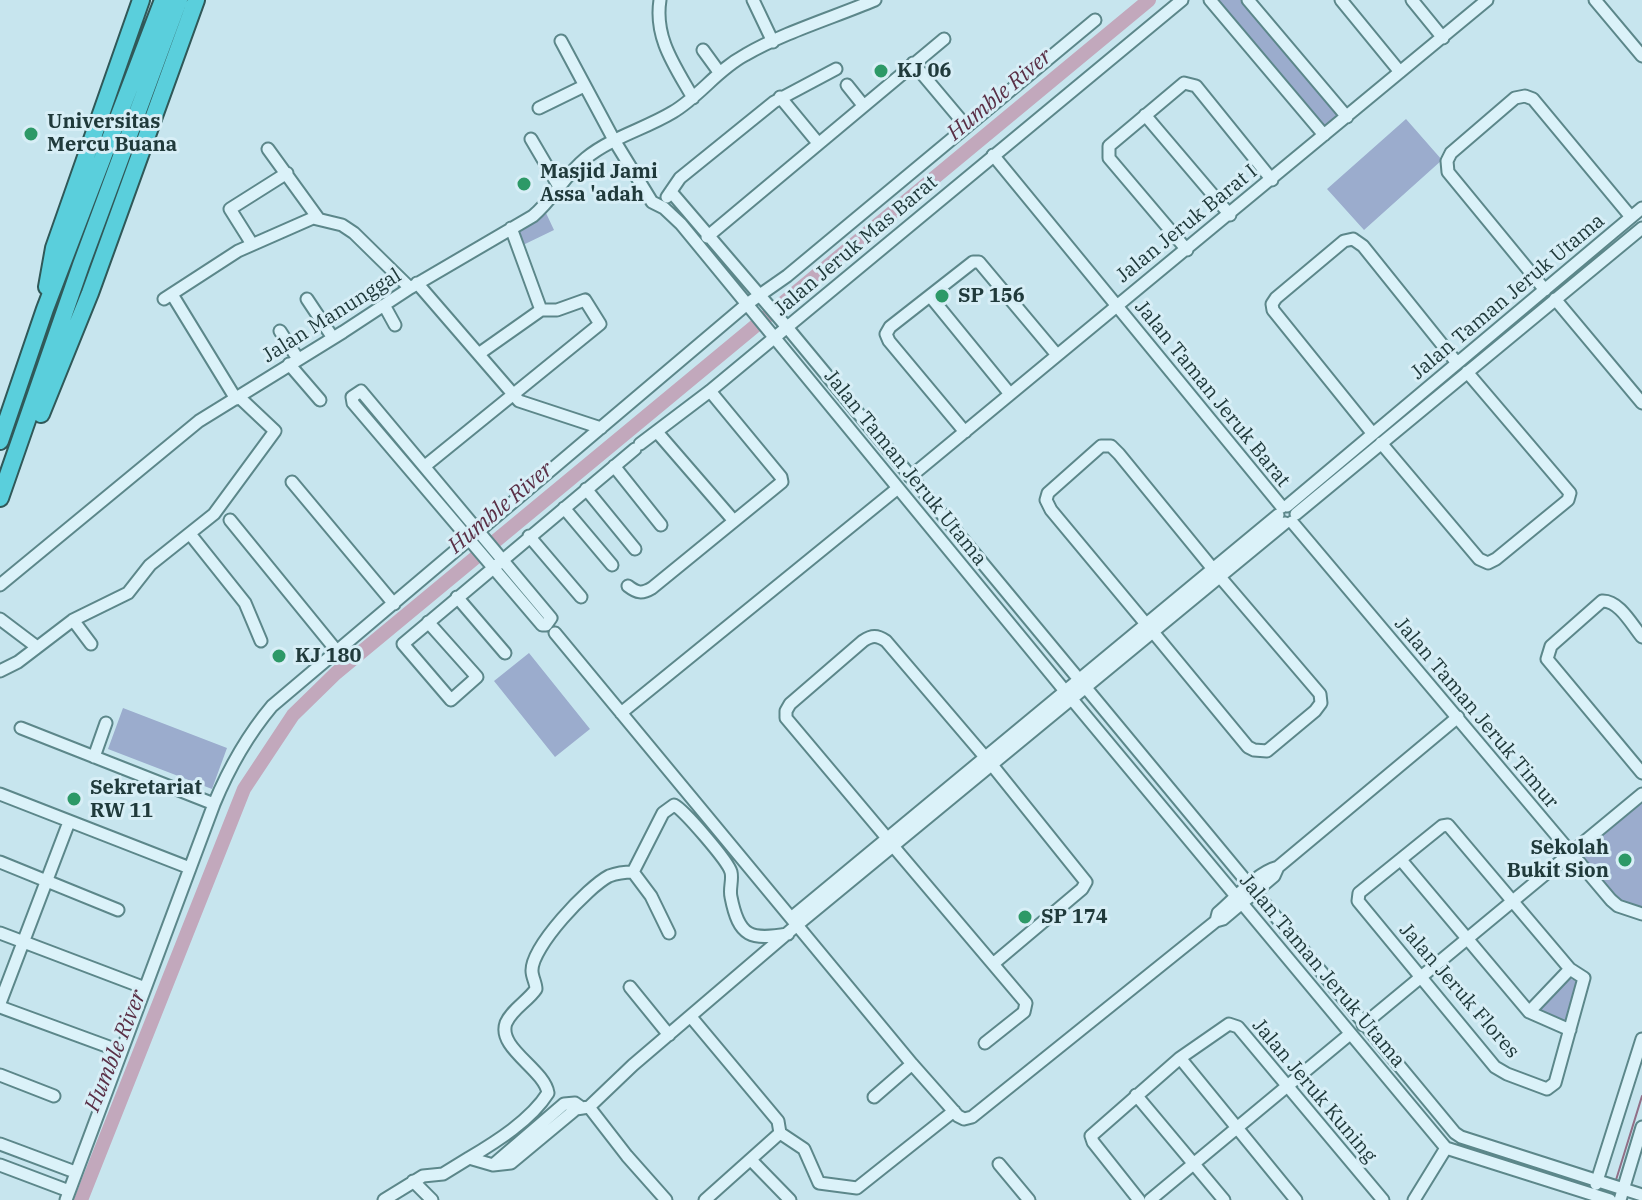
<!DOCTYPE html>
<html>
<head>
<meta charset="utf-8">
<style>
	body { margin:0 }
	canvas { display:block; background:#c7e5ee }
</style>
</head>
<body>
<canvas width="1642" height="1200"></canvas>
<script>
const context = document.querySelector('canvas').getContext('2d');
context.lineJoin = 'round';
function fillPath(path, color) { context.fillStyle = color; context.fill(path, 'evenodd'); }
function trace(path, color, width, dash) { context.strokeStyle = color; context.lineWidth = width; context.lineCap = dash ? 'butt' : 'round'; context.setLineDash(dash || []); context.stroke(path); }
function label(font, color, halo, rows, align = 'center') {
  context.font = font + ' "IBM Plex Serif",serif'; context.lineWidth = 6; context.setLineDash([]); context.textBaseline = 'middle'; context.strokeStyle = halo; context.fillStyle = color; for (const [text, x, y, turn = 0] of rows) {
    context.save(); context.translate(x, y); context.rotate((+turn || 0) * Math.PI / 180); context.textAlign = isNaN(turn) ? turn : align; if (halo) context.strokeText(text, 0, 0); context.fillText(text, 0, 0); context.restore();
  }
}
fillPath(new Path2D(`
	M1216,0H1243L1340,115L1325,128Z
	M1406,119L1442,160L1364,230L1327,189Z
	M546,213L554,230L523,245L515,228Z
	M529,653L590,729L555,757L494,681Z
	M123,708L227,748L212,789L108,749Z
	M1642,798V915L1619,907L1574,855Z
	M1569,978L1578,982L1566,1025L1535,1014Z`), '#9baccd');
trace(new Path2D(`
	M1616,1180L1642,1096`), '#916f87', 2);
trace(new Path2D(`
	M81,1200L244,789L293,715L336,673L1149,0`), '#c2a8bc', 14);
const minor = new Path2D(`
	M660,0C654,38 675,66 693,98
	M753,0L773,42
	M1210,0L1324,135
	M1248,0L1347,117
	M1341,0L1400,72
	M1412,0L1443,38
	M1595,0L1642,56
	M561,41L614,140L652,202L664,208L681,224L1065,691L1446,1148L1610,1200
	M703,50L719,72
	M913,63L966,126
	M847,85L863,105
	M780,97L818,143
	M539,108L584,86
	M1145,115L1230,215
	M531,139L558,185
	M268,149L318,218
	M993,155L1282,507
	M672,193L786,326L1455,1133L1461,1137L1642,1195
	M667,197L680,178L774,102L836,69
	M707,237L944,39
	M252,244L230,209L287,173
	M1187,250L1109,158V146L1184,83L1196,86L1272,180
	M417,283L519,401L601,428
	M1545,290L1448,172L1447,161L1451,153L1515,98L1525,96L1533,99L1631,217
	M173,296L236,399
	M930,296L1010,394
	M164,299L238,251L313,218L342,225L354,233L410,288
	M307,299L333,338
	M1555,299L1642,403
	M384,305L395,325
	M280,331L298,359
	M480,353L541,310L511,228
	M289,364L320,400
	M361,391L551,618L546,625H542L353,403L352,397Z
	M657,432L734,521
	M965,432L889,341L886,334L890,327L973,262H979L1057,355
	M1373,434L1273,310L1272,304L1276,298L1344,241L1353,239L1363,246L1457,363
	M1381,443L1479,559L1488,563L1496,559L1568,500L1570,493L1467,372
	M640,444L710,391L1182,0
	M425,466L600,324L585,300L557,310H541
	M614,466L661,525
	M910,477L1487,0
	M292,482L394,604
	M586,489L635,549
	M1287,506L1642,208
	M564,508L612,565
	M1296,514L1642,228
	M230,520L336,650
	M1292,522L1611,900L1618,906L1642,914
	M190,534L245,603L261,641
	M529,536L581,597
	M0,585L199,421L343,332L410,288L533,216C553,199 565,175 586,158C612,137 645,129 673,112C700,96 717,70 745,55C785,32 832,18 875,0
	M628,586C637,593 642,594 652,588L782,482L781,477L710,391
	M457,597L505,653
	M0,619L37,647
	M73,620L91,644
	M428,622L477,677L451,700L403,644L635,449
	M1146,624L1051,510L1046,500L1048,493L1101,446H1111L1119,454L1213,569
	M1153,632L1248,747L1254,750L1267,751L1315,711L1321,703L1320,694L1220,577
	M555,633L912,1064L958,1116L964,1119L972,1117L1216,921L1218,913C1236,898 1256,873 1278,867L1458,717
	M1642,637C1632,625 1619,600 1602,601L1551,646L1547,659L1642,773
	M0,671L18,662L73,620L128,593L150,565L214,514L275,431L239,397
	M621,713L898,488
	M21,728L214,804
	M94,757L106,723
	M992,765L1086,882L1082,889L993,964
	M0,794L190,868
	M1448,825L1570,969L1584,978L1555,1083L1547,1089L1507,1074L1495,1067L1358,901L1359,893L1442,826Z
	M887,838L786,718V711L790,704L863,641C872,635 877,635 886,641L985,757
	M893,846L1026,1003L1024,1012L985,1043
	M1401,860L1529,1012L1570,1030
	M0,862L118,910
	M633,872L651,896L669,933
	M791,918L1278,515
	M1216,921L1223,919L1274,876L1278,867
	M0,933L145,988
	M630,987L669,1035
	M0,1003L69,822
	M0,1007L120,1051
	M1529,1012L1570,969
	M691,1017L778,1121L780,1133L705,1200
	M1363,1025L1642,794
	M1180,1058L1296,1200
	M0,1075L54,1096
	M1136,1095L1224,1200
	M874,1097L912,1064
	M589,1107L627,1156L666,1200
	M780,1133L804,1149L819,1183L857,1188L954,1111
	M0,1144L75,1172
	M469,1158C496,1142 531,1120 548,1093C544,1069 497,1048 506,1023C512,1009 528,1001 536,989C536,983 532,977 532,971C531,947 588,887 609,876C617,873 625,872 633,872L663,813L674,805C684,810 728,861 731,872C733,880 729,889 731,897C739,938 751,940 788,934
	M751,1160L790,1200
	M999,1164L1029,1200
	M0,1165L69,1191
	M493,1165L564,1104L575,1103L582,1108
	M413,1181L432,1200
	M1596,1184L1642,1039
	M66,1200L214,804C229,768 246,737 272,706L747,304L787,276L1095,20
	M384,1200L423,1176L443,1174L469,1158L493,1165L511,1163L576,1109L589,1107L633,1065L797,925L1285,523
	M1139,1200L1093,1142L1091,1136L1180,1058L1229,1024L1238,1027L1383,1200
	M1150,1200L1350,1034
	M1414,1200L1446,1148
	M1620,1200L1642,1127`);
const highway = new Path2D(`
	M47,287L54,248L141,0
	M41,414L90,293L196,0
	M0,441L45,309L163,0
	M0,498L81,265L179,0`);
trace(minor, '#5c878a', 15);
trace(highway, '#305858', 20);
trace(minor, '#dbf2f9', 11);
trace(highway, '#5acfdc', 16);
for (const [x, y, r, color] of [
	[881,71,8,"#2d9967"],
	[31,134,8,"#2d9967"],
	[524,184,8,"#2d9967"],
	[942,296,8,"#2d9967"],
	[279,656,8,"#2d9967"],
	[74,799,8,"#2d9967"],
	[1625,860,8,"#2d9967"],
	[1025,917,8,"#2d9967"]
]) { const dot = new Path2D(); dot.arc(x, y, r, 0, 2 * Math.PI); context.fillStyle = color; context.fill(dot); trace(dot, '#d7eef6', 3); }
label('bold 20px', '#203a3b', '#d7eef6', [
	["KJ 06",897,71],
	["Universitas",47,122],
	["Mercu Buana",47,145],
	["Masjid Jami",540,172],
	["Assa 'adah",540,195],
	["SP 156",958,296],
	["KJ 180",295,656],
	["Sekretariat",90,788],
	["RW 11",90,811],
	["Sekolah",1609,848,"right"],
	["Bukit Sion",1609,871,"right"],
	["SP 174",1041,917]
], 'left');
label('20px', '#203a3b', '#d7eef6', [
	["Jalan Jeruk Barat I",1187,224,-39],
	["Jalan Jeruk Mas Barat",856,246,-40],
	["Jalan Taman Jeruk Utama",1508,297,-40],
	["Jalan Manunggal",332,316,-32],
	["Jalan Taman Jeruk Barat",1212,394,51],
	["Jalan Taman Jeruk Utama",905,468,51],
	["Jalan Taman Jeruk Timur",1476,713,50],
	["Jalan Taman Jeruk Utama",1322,971,50],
	["Jalan Jeruk Flores",1459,991,49],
	["Jalan Jeruk Kuning",1314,1091,50]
]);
label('italic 22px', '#5a2f46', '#d7eef6', [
	["Humble River",1000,95,-40],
	["Humble River",501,508,-40],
	["Humble River",116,1051,-68]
]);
</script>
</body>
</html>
